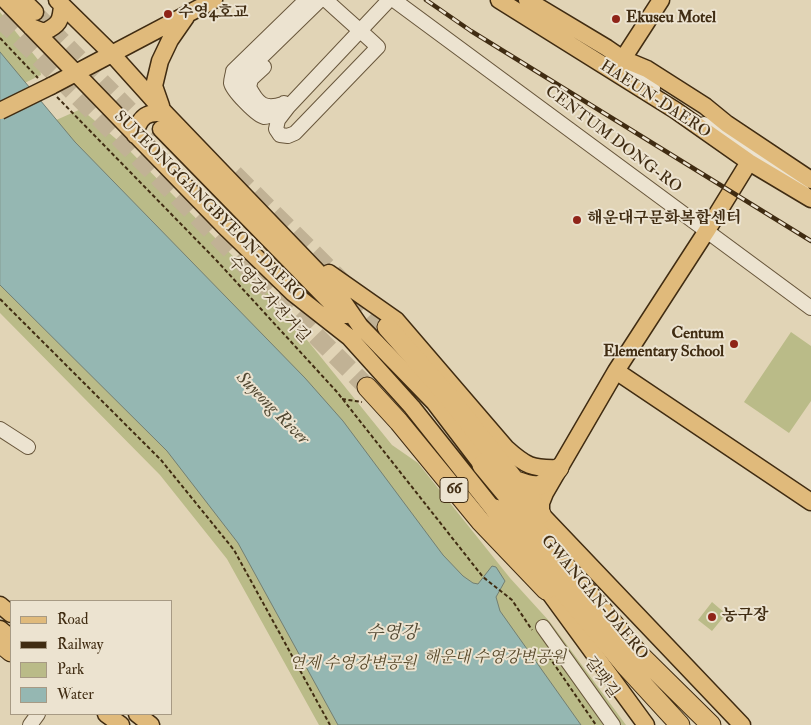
<!DOCTYPE html>
<html>
<head>
<meta charset="utf-8">
<style>
	body { margin:0 }
	#map { position:relative; width:811px; height:725px; overflow:hidden; background:#e1d4b6; font-family:"IM FELL Double Pica",serif }
	canvas { display:block }
	.legend { position:absolute; left:10px; top:600px; width:162px; height:115px; box-sizing:border-box; background:#ece3d0; border:1px solid #a79a84; margin:0; padding:6px 9px; list-style:none; font-size:15px; color:#402c12 }
	.legend li { display:flex; align-items:center; gap:10px; height:25px }
	.legend b { width:25px; border:1px solid #a79a84 }
</style>
</head>
<body>
<div id="map">
<canvas width="811" height="725"></canvas>
<ul class="legend">
<li><b style="height:6px;background:#e0ba7b"></b>Road</li>
<li><b style="height:6px;background:#402c12"></b>Railway</li>
<li><b style="height:14px;background:#babb88"></b>Park</li>
<li><b style="height:14px;background:#95b7b2"></b>Water</li>
</ul>
</div>
<script>
const context = document.querySelector('canvas').getContext('2d');
context.lineJoin = 'round';
function fillPath(path, color) { context.fillStyle = color; context.fill(path, 'evenodd'); }
function trace(path, color, width, dash) { context.strokeStyle = color; context.lineWidth = width; context.lineCap = dash ? 'butt' : 'round'; context.setLineDash(dash || []); context.stroke(path); }
function label(font, color, halo, rows, align = 'center') {
  context.font = font + ' "IM FELL Double Pica","Noto Serif KR",serif'; context.lineWidth = 4; context.setLineDash([]); context.textBaseline = 'middle'; context.strokeStyle = halo; context.fillStyle = color; for (const [text, x, y, turn = 0] of rows) {
    context.save(); context.translate(x, y); context.rotate((+turn || 0) * Math.PI / 180); context.textAlign = isNaN(turn) ? turn : align; if (halo) context.strokeText(text, 0, 0); context.fillText(text, 0, 0); context.restore();
  }
}
fillPath(new Path2D(`
	M0,12L39,61L41,75L0,95Z
	M81,109L129,150L269,293L392,445L418,463L510,578L550,622L626,725H319L227,559L160,475L0,313V145Z
	M791,332L811,346V401L789,433L744,402Z
	M712,602L726,614L712,631L698,620Z`), '#babb88');
const water = new Path2D(`
	M0,52L75,142L305,378L343,421L443,555L463,576L473,583L478,584L492,566L496,567L505,581L496,597L500,611L581,725H338L238,543L167,451L0,285Z`);
fillPath(water, '#95b7b2');
trace(water, '#737f72', 1);
trace(new Path2D(`
	M35,12L155,135`), '#c1b295', 16, [16, 8]);
trace(new Path2D(`
	M0,18L367,387
	M234,174L387,327`), '#c1b295', 19, [19, 9]);
const minor = new Path2D(`
	M326,0C343,16 361,31 378,47L295,133L288,136L280,135L276,129L278,120L288,107L389,0
	M394,0L811,308
	M623,59L640,80L653,88
	M264,67L251,79L249,87C258,104 264,110 283,104
	M244,92L240,87L242,76L320,0
	M284,103C279,108 272,117 264,117C257,116 232,90 231,83C231,79 233,74 233,71L306,0
	M704,124L733,138L781,168L795,180L804,194
	M0,429L28,447
	M543,627L613,725
	M30,725L38,714`);
const major = new Path2D(`
	M5,0L224,226L293,293L349,337L412,407L501,519
	M23,0L35,12
	M57,0L112,54L166,114L336,291L360,326L434,402L482,465L491,472
	M499,0L675,110L749,162L811,199
	M527,0L607,48L623,59L647,69L705,106L727,124L811,180
	M31,27L44,32C59,25 61,21 62,5
	M617,68L661,0
	M51,86L214,0
	M161,106L154,86L160,61L170,40L186,17
	M161,129L335,307L346,315
	M135,135C139,117 147,110 166,114
	M329,273L396,320L506,448C526,466 532,469 559,468
	M616,371L811,502
	M531,505L541,514L742,725
	M541,514V503L545,493L616,371L706,232L749,162
	M540,580L646,725
	M0,605L11,614
	M0,629L11,638
	M106,714L121,725
	M137,714L151,725`);
const highway = new Path2D(`
	M387,327L448,396L541,514
	M367,387L399,422L481,522L546,590
	M482,465L638,653L711,725
	M516,481C541,490 542,487 559,468
	M495,509L624,664L680,725
	M0,643L11,652`);
trace(minor, '#68563b', 16);
trace(major, '#402c12', 19);
trace(highway, '#402c12', 21);
trace(new Path2D(`
	M0,38L38,78
	M57,97L217,261L337,392L483,577L512,600L532,630
	M0,299L161,460L234,550L330,725
	M342,399L362,402
	M545,651L596,725`), '#402c12', 2, [4, 2.5]);
trace(minor, '#ece3d0', 14);
trace(major, '#e0ba7b', 16);
trace(highway, '#e0ba7b', 19);
const rail = new Path2D(`
	M426,0L471,31L811,241`);
trace(rail, '#402c12', 4.5);
trace(rail, '#ece3d0', 2.5, [8]);
const majorBridge = new Path2D(`
	M0,111L51,86`);
trace(majorBridge, '#402c12', 19, []);
trace(majorBridge, '#e0ba7b', 16);
for (const [x, y, r, color] of [
	[168,14,5,"#8f2418"],
	[616,19,5,"#8f2418"],
	[577,220,5,"#8f2418"],
	[734,344,5,"#8f2418"],
	[712,617,5,"#8f2418"]
]) { const dot = new Path2D(); dot.arc(x, y, r, 0, 2 * Math.PI); context.fillStyle = color; context.fill(dot); trace(dot, '#ece3d0', 2); }
for (const [x, y, w] of [
	[454,490,28]
]) { const box = new Path2D(); box.roundRect(x - w / 2, y - 12.5, w, 25, 4); context.fillStyle = '#ece3d0'; context.fill(box); trace(box, '#402c12', 1); }
label('bold 15px', '#402c12', null, [
	["66",454,490]
]);
label('bold 16px', '#402c12', '#ece3d0', [
	["수영4호교",178,14],
	["Ekuseu Motel",626,19],
	["해운대구문화복합센터",587,220],
	["Centum",724,335,"right"],
	["Elementary School",724,353,"right"],
	["농구장",722,617]
], 'left');
label('16px', '#402c12', '#ece3d0', [
	["HAEUN-DAERO",655,100,33],
	["CENTUM DONG-RO",613,140,37],
	["SUYEONGGANGBYEON-DAERO",209,207,45],
	["수영강 자전거길",268,300,47],
	["GWANGAN-DAERO",594,598,50],
	["갈맷길",601,678,54]
]);
label('italic 16px', '#58492a', '#ece3d0', [
	["해운대 수영강변공원",495,659],
	["연제 수영강변공원",353,665]
]);
label('italic 18px', '#514832', '#ece3d0', [
	["Suyeong River",272,409,45],
	["수영강",392,634]
]);
</script>
</body>
</html>
